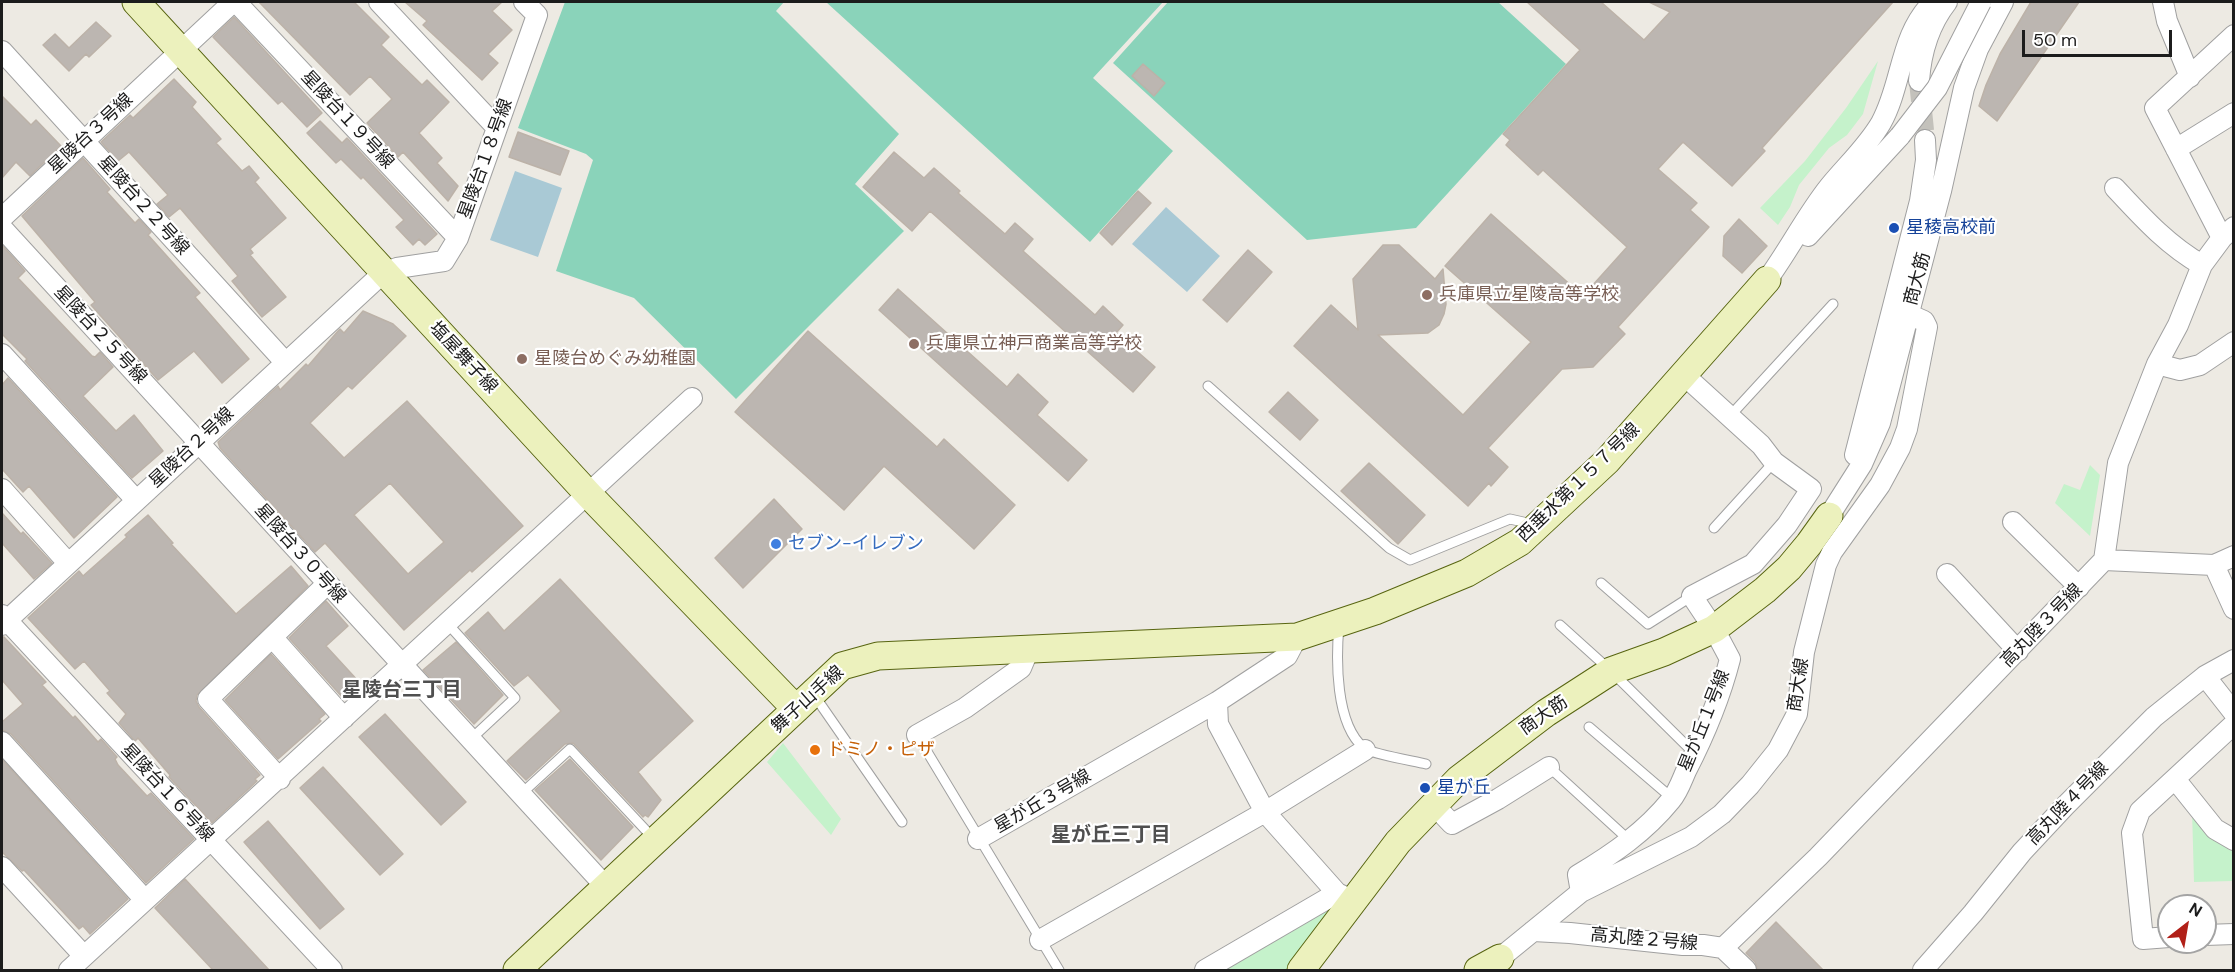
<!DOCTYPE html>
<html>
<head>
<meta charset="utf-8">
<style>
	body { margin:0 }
	#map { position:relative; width:2235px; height:972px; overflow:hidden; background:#edeae3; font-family:"DM Sans",sans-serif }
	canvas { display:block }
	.frame { position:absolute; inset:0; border:3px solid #1c1c1c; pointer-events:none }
	.north { position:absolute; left:2157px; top:894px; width:60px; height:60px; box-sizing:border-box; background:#fff; border:2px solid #a4a4a4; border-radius:50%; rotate:31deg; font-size:16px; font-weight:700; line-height:24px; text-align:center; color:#1c1c1c }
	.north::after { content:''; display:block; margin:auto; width:21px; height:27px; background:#b12018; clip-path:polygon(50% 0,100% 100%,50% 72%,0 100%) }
	.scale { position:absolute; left:2022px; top:30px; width:150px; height:27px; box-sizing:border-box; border:3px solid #1c1c1c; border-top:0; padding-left:8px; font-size:18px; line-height:21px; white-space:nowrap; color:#1c1c1c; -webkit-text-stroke:4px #fff; paint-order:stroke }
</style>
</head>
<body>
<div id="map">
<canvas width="2235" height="972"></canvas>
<div class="frame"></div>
<div class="north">N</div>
<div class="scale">50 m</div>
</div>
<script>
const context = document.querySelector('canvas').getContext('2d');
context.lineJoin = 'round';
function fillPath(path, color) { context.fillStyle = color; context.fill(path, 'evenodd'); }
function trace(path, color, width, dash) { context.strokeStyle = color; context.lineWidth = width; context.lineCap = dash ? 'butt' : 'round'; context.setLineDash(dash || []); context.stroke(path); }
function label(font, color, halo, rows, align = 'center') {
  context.font = font + ' "DM Sans","Noto Sans JP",sans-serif'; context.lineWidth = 4.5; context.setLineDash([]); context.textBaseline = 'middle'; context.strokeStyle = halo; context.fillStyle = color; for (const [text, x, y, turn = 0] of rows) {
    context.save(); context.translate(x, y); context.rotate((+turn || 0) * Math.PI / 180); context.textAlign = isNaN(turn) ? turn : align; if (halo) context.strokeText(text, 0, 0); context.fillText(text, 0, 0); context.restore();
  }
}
fillPath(new Path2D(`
	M1878,61L1863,114L1847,135L1829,148L1799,185L1790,207L1778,225L1760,208L1805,161L1846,108Z
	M2090,465L2100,475L2090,536L2055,503L2064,484L2080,490Z
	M783,743L841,819L831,835L767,762Z
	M2192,810L2210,837L2233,850V881L2194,882Z
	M1337,899L1344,902L1287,970H1218Z`), '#c5f2cb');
fillPath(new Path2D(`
	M565,2H784L776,11L899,134L855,184L904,231L736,399L634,298L556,271L593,160L586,154L518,128Z
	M826,2H1163L1093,78L1173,151L1090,242Z
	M1168,2H1498L1566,64L1416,228L1307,240L1113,63Z`), '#8ad3ba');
fillPath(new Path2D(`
	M515,171L562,188L538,257L490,240Z
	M1166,207L1220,256L1187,292L1132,244Z`), '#a9c9d5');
const building = new Path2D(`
	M259,2H354L389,37L381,45L422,85L427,80L449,102L419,133L442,158L437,163L458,186L448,201L403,152L398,157L367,123L392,99L370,76L350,95Z
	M405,2H502L492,11L512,30L488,54L498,63L482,80L423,25L427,21Z
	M1527,2H1601L1644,40L1670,12L1649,2H1893L1762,148L1765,151L1732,186L1683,142L1658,169L1697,203L1690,210L1709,227L1618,327L1625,334L1593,367L1562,369L1488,448L1508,467L1491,486L1489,483L1468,506L1294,346L1331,305L1358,330L1353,279L1383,245H1399L1435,279L1443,269L1446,304L1444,314L1439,325L1428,333L1378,335L1463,415L1531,342L1445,266L1491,214L1583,296L1627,247L1543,170L1538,175L1506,145L1510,140L1503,134L1580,50Z
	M2031,2H2079L1997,121L1979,106L1986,85L2000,54Z
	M234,17L322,113L307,127L282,101L278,104L213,37Z
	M96,22L111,36L89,57L86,54L69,71L43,45L55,34L69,48Z
	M1143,64L1165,83L1154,96L1132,76Z
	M174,79L196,102L192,107L221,139L216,143L242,171L249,166L259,178L255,182L286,218L250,249L253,253L250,255L286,297L262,317L232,281L238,276L180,208L169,217L157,204L168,195L129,152L118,161L101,142L130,115L133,118Z
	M2,96L31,125L36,120L61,146L30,176L16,162L2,178Z
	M320,121L342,143L347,138L349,140L437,234L425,245L419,239L413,245L396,227L404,220L363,177L361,179L341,159L336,163L307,133Z
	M518,132L569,151L560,175L509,157Z
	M894,152L924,178L934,168L960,191L958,193L1005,234L1015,223L1033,239L1023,251L1095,315L1103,306L1123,325L1116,333L1155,367L1133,392L930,211L912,231L863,187Z
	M83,158L110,189L107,192L135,223L139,219L151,232L148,235L200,293L195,297L249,359L222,383L194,351L158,380L91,305L95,302L22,216Z
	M1138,191L1151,203L1112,245L1100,233Z
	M1739,219L1767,246L1742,273L1723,256L1724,236Z
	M2,245L25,271L18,278L92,356L95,357L100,352L113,367L83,396L116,431L134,415L163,451L132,478L25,361L27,359L2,334Z
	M1248,250L1272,272L1227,322L1203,300Z
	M898,289L1007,387L1018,374L1048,402L1037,415L1087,460L1068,481L879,310Z
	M363,311L393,324L406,336L352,389L348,386L310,423L344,458L407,401L523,526L472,572L470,570L404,630L325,543L315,552L220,448L218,442L278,386L280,390L306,364L308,366L338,331L340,329L344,333ZM390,483L444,542L408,574L354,515Z
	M808,331L937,447L944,439L1015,505L974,549L884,466L844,510L735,412Z
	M8,378L117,497L74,538L29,486L23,492L2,469V385Z
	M1288,392L1318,420L1300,440L1269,412Z
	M1369,463L1425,515L1398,544L1341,491Z
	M774,499L802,529L743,588L715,558Z
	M2,513L21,534L23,532L52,563L34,579L2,543Z
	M148,515L173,543L171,544L236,614L291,566L308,586L197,695L196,701L199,707L260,775L255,779L257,781L212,823L169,777L170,775L138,738L135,741L119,723L126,714L107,693L110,691L84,661L75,669L28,618L79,571L83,576L127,537L125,535Z
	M560,579L693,721L638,772L661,800L648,817L645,815L643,817L573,743L565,744L526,780L507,761L561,711L528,675L514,686L465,633L488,612L504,631Z
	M326,601L348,626L326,646L360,683L343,698L289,638Z
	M2,637H4L46,682L42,685L73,718L75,716L98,742L101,739L117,757L115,759L118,765L147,796L151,793L194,839L146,883L11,734L2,730V722L23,704L2,680Z
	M456,642L503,695L474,724L423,670Z
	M271,654L325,714L319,719L321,721L278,759L225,700Z
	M385,714L466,802L441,825L359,737Z
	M2,759L128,899L90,934L83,926L79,929L24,870L22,871L2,852Z
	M570,759L633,827L601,860L535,790Z
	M323,767L403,854L380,875L300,788Z
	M268,821L344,909L320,929L244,842Z
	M185,879L269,970H213L155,908Z
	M1776,922L1823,970H1758L1755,962L1746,953Z`);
fillPath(building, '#bcb6b1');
trace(building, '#bcb2a8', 1.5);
trace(new Path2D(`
	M1919,81L1925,140`), '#c3c1bb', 20, [20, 10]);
const lane = new Path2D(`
	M1208,386L1389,548L1410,560L1510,519L1532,524
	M1730,416L1833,304
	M1714,528L1774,462
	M1601,583L1648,624L1692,596
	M447,623L515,698L471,739
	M1339,625C1336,659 1335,724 1364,748C1371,754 1414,761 1426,764
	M1560,625L1611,671L1695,754
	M814,695L902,822
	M1589,727L1673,799
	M917,735L1059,970
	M1549,767L1630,841
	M521,794L570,749L654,839`);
const street = new Path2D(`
	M236,2L458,238
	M379,2L497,128
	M2163,2L2167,21L2190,77
	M2,51L285,362
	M1919,81C1921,52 1929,25 1947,2
	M2176,149L2234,113
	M2115,188C2142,217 2167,245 2202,265
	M2,218L233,2
	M2,228L607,888
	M1808,236L1900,136
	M2222,238L2155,108L2234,35
	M1767,280C1789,250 1806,216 1829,187C1846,166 1867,147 1881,123C1903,83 1899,36 1933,2
	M2,354L136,500
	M2157,364L2180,370L2200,365L2234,342
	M1855,455L1920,201L1926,160L1925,140
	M2,489L68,563
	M1829,516L1862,464L1880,423L1941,191L1964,88L1978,49L2003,2
	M2013,522L2079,587
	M2234,556L2214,565L2234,609
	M2104,560L2214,565
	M1947,574L2018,651
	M2,615L332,970
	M2,625L383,273L397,268L444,261L458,238L537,15L524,2
	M272,637L344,718
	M1297,637L1287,656L1217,702L1218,724L1265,812L1337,893L1352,900
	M2205,676L2234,713
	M917,735L965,708L1021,668L1029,649
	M2,742L145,900
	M280,779L208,699L327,584
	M2175,779L2215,829L2234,840
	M1433,804L1452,824L1498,799L1549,767
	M978,839L1217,702
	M2,867L84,956
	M1581,892L1578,875C1613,854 1645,832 1671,800C1678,792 1682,780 1686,771C1704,736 1720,698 1730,659L1714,629L1692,596L1753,564L1787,525L1811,489L1774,462L1761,445L1684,375
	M1533,931L1570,933L1683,945H1703L1723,948L1746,970
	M2205,935L2234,934
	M2169,937L2143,939L2132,833L2140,811L2234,724
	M1040,940L1265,812L1365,750
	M1723,948L1818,857L2104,560L2118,463L2157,364L2178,325L2202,265L2222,238L2234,227
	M1500,958L1581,892L1691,837L1722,814L1750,785L1778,750L1797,714L1804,652L1826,565L1832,552L1880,485L1900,448L1907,429L1927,327L1924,321L1908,314
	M69,970L692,398
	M1205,970L1337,893
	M1923,970L1973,913L2022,852L2065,806L2154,717L2205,676L2234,660`);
const secondary = new Path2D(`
	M136,2L589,495L796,709
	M517,970L842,666L878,656L1297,637L1375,611L1467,573L1520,542L1607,461L1767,280
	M1301,970L1398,842L1459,779L1546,713L1611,671L1664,652L1714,629L1765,590L1789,568L1809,544L1829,516
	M1478,970L1500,958`);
trace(lane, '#a0a0a0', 11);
trace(street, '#a0a0a0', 22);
trace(secondary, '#586511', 29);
trace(lane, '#fff', 9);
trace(street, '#fff', 20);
trace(secondary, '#ecf1bd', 27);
const streetBridge = new Path2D(`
	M1900,136L1937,88L1981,2`);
trace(streetBridge, '#a0a0a0', 22, []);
trace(streetBridge, '#fff', 20);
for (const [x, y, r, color] of [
	[1894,228,6,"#1a4fb4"],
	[1427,295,6,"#8d6e63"],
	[914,344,6,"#8d6e63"],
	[522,359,6,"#8d6e63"],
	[776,544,6,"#3f7fe0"],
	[815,750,6,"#e8710a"],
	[1425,788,6,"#1a4fb4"]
]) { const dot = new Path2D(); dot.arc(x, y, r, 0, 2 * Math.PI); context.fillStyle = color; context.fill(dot); trace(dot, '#fff', 2); }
label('18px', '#1c1c1c', '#fff', [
	["星陵台１９号線",347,120,47],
	["星陵台３号線",91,134,-43],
	["星陵台１８号線",486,159,-70],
	["星陵台２２号線",143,206,48],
	["商大筋",1918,279,-75],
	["星陵台２５号線",100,335,47],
	["塩屋舞子線",463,358,47],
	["星陵台２号線",192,448,-43],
	["西垂水第１５７号線",1579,483,-44],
	["星陵台３０号線",300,554,48],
	["高丸陸３号線",2042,626,-46],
	["商大線",1799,685,-81],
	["舞子山手線",808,700,-42],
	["商大筋",1544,716,-35],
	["星が丘１号線",1705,721,-68],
	["星陵台１６号線",167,793,47],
	["星が丘３号線",1043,802,-30],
	["高丸陸４号線",2068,804,-46],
	["高丸陸２号線",1644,940,5]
]);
label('18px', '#164399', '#fff', [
	["星稜高校前",1906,228],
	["星が丘",1437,788]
], 'left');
label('18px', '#785e54', '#fff', [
	["兵庫県立星陵高等学校",1439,295],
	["兵庫県立神戸商業高等学校",926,344],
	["星陵台めぐみ幼稚園",534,359]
], 'left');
label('18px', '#366cbe', '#fff', [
	["セブン-イレブン",788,544]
], 'left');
label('18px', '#c56008', '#fff', [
	["ドミノ・ピザ",827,750]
], 'left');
label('bold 20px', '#4f4f4f', '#fff', [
	["星陵台三丁目",402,691],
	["星が丘三丁目",1111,836]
]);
</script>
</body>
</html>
